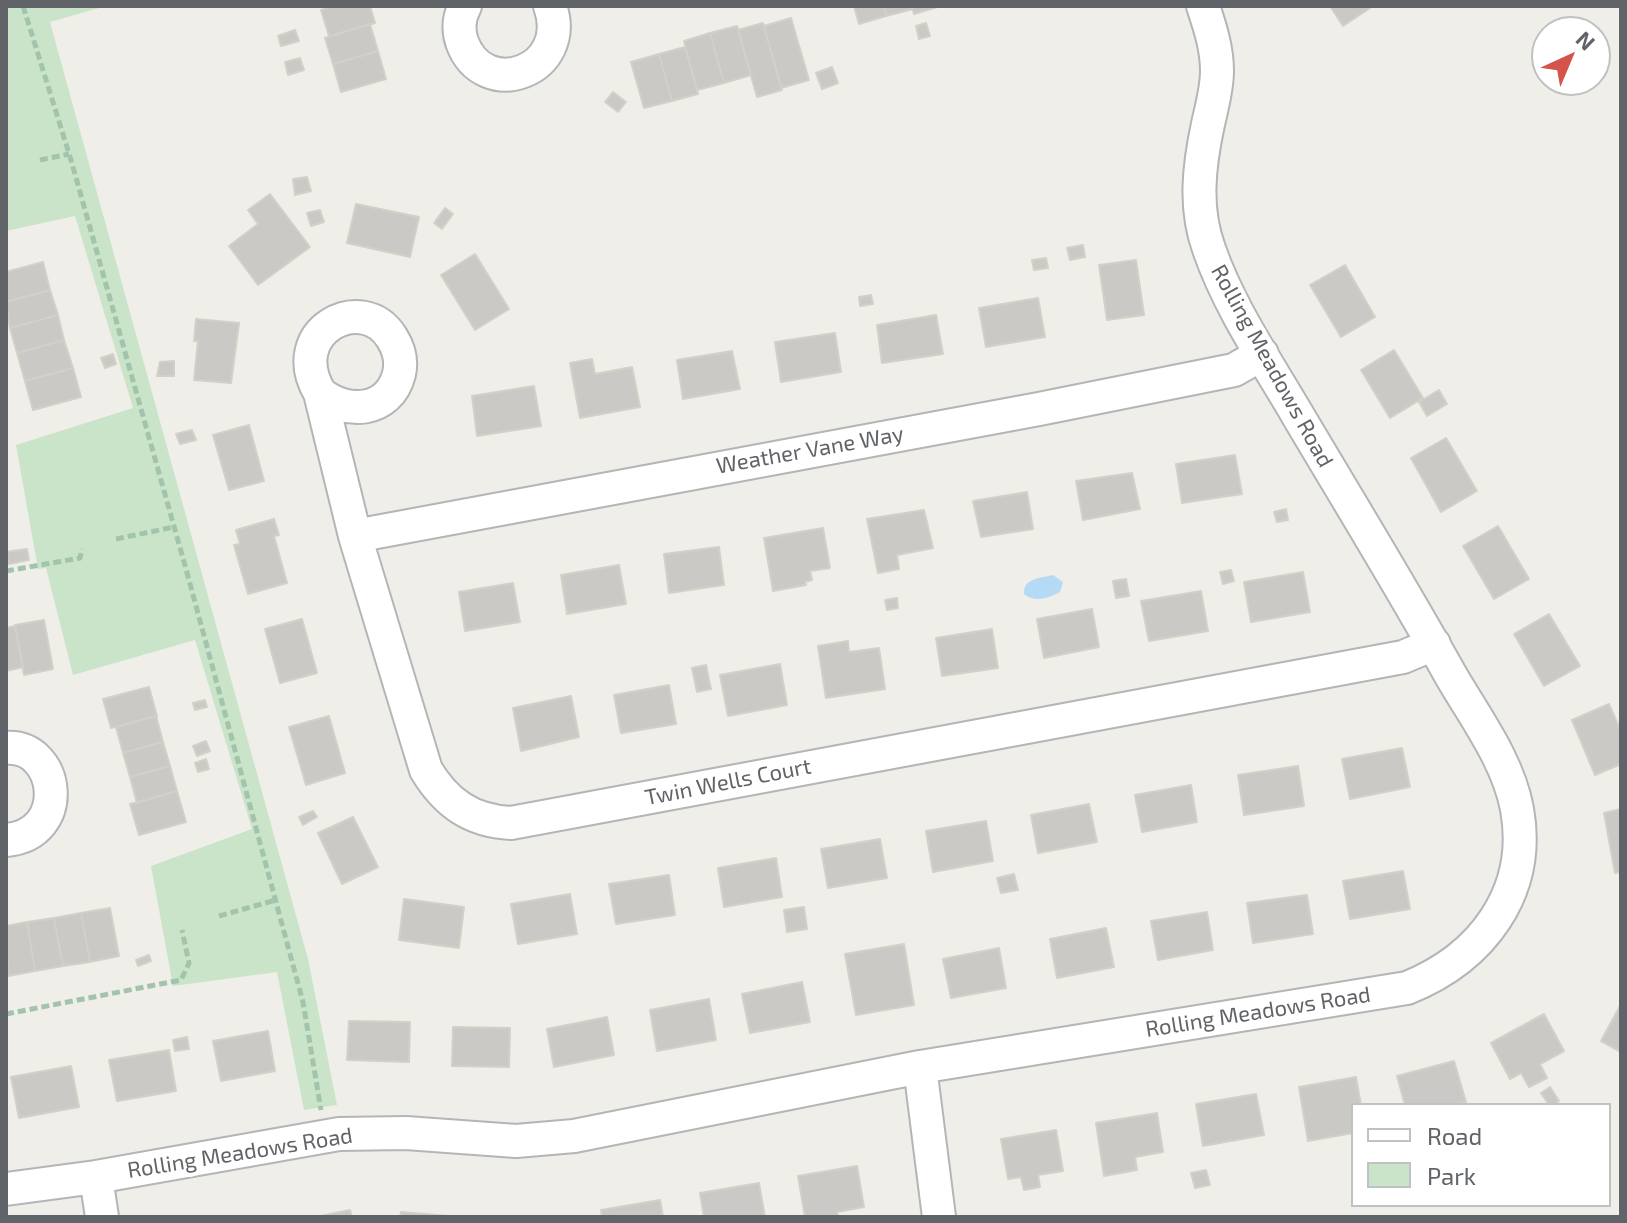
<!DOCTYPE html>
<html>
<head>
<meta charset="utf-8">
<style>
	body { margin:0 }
	#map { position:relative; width:1627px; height:1223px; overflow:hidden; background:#f0eee9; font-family:"Exo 2",sans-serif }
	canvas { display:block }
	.frame { position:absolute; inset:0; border:8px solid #606367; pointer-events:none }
	.legend { position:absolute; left:1351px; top:1103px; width:260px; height:104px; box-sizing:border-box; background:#fff; border:2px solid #bfc1c2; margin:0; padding:10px 14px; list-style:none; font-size:24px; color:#606367 }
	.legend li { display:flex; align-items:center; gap:16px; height:40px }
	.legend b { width:40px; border:2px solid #bfc1c2 }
	.north { position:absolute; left:1531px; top:16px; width:80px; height:80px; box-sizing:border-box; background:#fff; border:2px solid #bfc1c2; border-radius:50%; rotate:44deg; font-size:22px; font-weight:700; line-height:32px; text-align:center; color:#606367 }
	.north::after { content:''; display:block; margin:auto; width:28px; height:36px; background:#d4534b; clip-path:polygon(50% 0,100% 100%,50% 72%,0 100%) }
</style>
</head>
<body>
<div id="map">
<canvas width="1627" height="1223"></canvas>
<div class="frame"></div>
<ul class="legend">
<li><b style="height:10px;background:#fff"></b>Road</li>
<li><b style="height:22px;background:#cae4c9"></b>Park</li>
</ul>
<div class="north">N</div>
</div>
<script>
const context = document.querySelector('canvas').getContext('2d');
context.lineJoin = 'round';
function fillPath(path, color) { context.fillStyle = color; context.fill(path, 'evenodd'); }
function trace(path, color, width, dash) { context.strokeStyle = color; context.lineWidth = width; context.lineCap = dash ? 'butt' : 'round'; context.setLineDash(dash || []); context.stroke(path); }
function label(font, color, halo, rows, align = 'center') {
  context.font = font + ' "Exo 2",sans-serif'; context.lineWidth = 8; context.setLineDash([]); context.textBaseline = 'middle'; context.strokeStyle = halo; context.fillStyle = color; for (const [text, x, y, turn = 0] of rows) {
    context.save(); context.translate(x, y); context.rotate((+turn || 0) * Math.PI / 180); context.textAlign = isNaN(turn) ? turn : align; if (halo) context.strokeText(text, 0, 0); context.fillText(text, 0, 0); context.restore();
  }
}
fillPath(new Path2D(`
	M6,6H106L50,22L308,959L337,1105L304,1110L277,972L173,986L151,866L252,829L195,640L73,675L46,568L38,569L16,445L133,408L75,216L6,231Z`), '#cae4c9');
fillPath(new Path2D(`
	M1053,575L1063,582L1060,592C1050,598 1034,603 1024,594C1023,578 1041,578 1053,575Z`), '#b4daf5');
const building = new Path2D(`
	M335,6H370L375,23L329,36L321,10Z
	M854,6H884L886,16L859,24Z
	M884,6H912L913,9L886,16Z
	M912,6H941L914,14Z
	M1330,6H1373L1343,26Z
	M791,18L809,80L781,88L764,26Z
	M763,23L782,90L757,97L738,30Z
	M926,23L930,36L919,39L916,26Z
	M370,24L378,51L333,64L325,38Z
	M737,26L751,75L724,83L710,33Z
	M295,30L299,41L281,46L278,36Z
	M710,33L724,83L697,90L684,41Z
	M685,47L698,94L672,101L659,54Z
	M378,51L386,79L341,92L333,64Z
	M659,54L672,101L644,108L631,62Z
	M300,58L304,70L288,75L285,62Z
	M832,67L838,83L822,89L816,73Z
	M613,92L626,102L618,112L605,102Z
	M307,177L311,191L295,195L293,179Z
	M270,194L310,247L258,285L229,246L258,224L248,210Z
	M356,204L419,217L410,257L347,243Z
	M445,208L453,214L442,229L434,223Z
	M320,210L324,222L311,226L307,213Z
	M1083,245L1085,257L1070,260L1067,248Z
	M475,254L509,309L475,330L441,275Z
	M1046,258L1048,268L1034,270L1032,260Z
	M1136,260L1144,315L1107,320L1099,265Z
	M43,262L50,290L6,302V272Z
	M1345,265L1375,317L1341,337L1310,285Z
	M50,290L58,315L10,328L6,302Z
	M871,295L873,304L860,306L859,297Z
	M1038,298L1045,337L986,347L979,308Z
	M58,315L64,340L17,353L10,328Z
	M936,315L943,354L882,363L877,325Z
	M196,319L239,323L231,383L194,380L198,341H194Z
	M835,333L841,372L781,382L775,342Z
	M64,340L73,368L25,381L17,353Z
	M1394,350L1423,398L1390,418L1361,370Z
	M732,351L740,389L683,399L677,360Z
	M113,354L116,364L105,368L101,358Z
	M592,359L595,374L632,367L640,407L580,418L570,363Z
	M174,361V376H157L160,362Z
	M73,368L81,397L33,410L25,381Z
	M534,386L541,426L477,436L472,396Z
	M1439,390L1447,404L1427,416L1419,402Z
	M249,425L264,481L229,490L213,435Z
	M192,430L196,440L180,444L176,434Z
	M1446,438L1477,491L1441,512L1411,458Z
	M1235,455L1242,494L1182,503L1176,464Z
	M1132,473L1140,509L1083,520L1076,481Z
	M1027,492L1033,529L981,537L973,501Z
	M1286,509L1288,520L1277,522L1274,512Z
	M924,510L933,548L897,555L899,569L878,573L867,519Z
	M274,519L279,535L274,536L287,583L248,594L234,545L240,544L236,530Z
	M1498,526L1529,579L1494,599L1463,546Z
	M823,528L830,568L810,571L812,580L805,582L806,585L773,591L764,538Z
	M719,547L724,585L669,593L664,554Z
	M27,549L29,560L9,564L6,552Z
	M619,565L626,604L567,614L561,575Z
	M1231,570L1234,581L1223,584L1220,572Z
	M1303,572L1310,612L1251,622L1244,582Z
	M1126,579L1129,596L1116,598L1113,581Z
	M513,583L520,622L465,631L459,592Z
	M1201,591L1208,631L1149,641L1141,601Z
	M897,598L898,608L887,610L885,600Z
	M1092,609L1099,647L1044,658L1037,619Z
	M1549,614L1580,666L1544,686L1514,634Z
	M302,619L317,673L280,683L265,629Z
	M44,620L53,669L24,675L15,625Z
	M15,626L23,667L6,671V628Z
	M992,629L998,668L942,676L936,638Z
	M848,641L849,652L879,648L885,689L826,698L818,646Z
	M780,664L787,705L728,716L720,675Z
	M706,665L711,689L697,692L692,668Z
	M669,685L676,724L621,733L614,695Z
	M149,687L157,716L111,728L103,699Z
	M571,696L579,737L521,751L513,708Z
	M205,700L207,707L195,710L193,703Z
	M1609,704L1621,732V764L1595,775L1572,720Z
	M156,716L163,742L123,753L116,727Z
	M329,716L345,773L306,785L289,727Z
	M206,741L210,751L197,756L193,746Z
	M163,742L170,766L130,777L123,753Z
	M1402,748L1410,787L1350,799L1342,759Z
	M206,759L209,769L198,772L195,763Z
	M170,766L177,791L137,803L130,777Z
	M1298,766L1304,806L1244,815L1238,775Z
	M1191,785L1197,822L1142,832L1135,795Z
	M177,791L186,822L139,835L130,804Z
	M1089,804L1097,842L1038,853L1031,815Z
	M1621,809V872L1615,873L1604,813Z
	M313,811L317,817L303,825L299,817Z
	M353,817L378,867L342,884L318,833Z
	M986,821L993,861L933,872L926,831Z
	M880,839L887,878L828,888L821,849Z
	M776,858L782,897L724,907L718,868Z
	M1403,871L1410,909L1350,919L1343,881Z
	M1014,874L1018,890L1001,893L997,878Z
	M669,875L675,915L616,924L609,884Z
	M570,894L577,934L518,944L511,904Z
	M1307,895L1313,934L1253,943L1247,903Z
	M404,899L464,907L459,948L399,940Z
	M804,907L807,929L787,932L784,910Z
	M110,908L119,956L90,962L81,913Z
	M1207,912L1213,950L1158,960L1151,921Z
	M81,913L90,962L63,966L54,918Z
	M54,918L63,966L35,971L27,922Z
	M27,922L35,971L8,976L6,926Z
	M1106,928L1114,967L1057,978L1050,939Z
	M904,944L914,1005L856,1015L845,954Z
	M999,948L1006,988L951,998L943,959Z
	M149,955L151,961L138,966L136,960Z
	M802,982L810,1022L750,1033L742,994Z
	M709,999L716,1040L657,1051L650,1010Z
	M1621,1004V1052L1601,1041Z
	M1544,1014L1564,1051L1540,1064L1547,1078L1529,1087L1521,1073L1510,1079L1491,1043Z
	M607,1017L614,1055L554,1067L547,1029Z
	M349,1021L410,1022L409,1062L347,1060Z
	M453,1027L510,1028L509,1067L452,1066Z
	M268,1031L275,1071L221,1081L213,1041Z
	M187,1037L189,1049L175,1051L173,1040Z
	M169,1050L176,1091L117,1101L109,1060Z
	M1454,1061L1466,1102L1453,1105H1405L1397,1076Z
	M71,1066L79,1107L19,1118L11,1077Z
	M1356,1077L1361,1105H1353V1133L1308,1141L1299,1087Z
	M1550,1087L1559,1101L1553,1105H1549L1541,1093Z
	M1256,1094L1264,1135L1203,1146L1196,1104Z
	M1157,1113L1163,1152L1135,1157L1137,1170L1104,1176L1096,1123Z
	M1056,1130L1063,1171L1038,1175L1040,1187L1024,1190L1021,1177L1008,1179L1001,1139Z
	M857,1166L864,1207L837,1212L838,1217H805L798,1176Z
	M1206,1170L1210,1185L1195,1188L1191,1173Z
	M759,1183L765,1217H704L700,1193Z
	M660,1200L663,1217H602L601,1210Z
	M350,1210L352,1217H316Z
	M401,1212L461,1217H400Z`);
fillPath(building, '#cbc9c5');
trace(building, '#d4d0c8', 2);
const minor = new Path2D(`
	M465,6C459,17 458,30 462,42C484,103 573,71 550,6
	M320,393C346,415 389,413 399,374C402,361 399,349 392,338C363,290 283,331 320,393L355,536L426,770C446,803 471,821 511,823L1403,657L1434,644
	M355,536L1039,409L1234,370L1262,354
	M6,748C59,744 72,834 6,840
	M920,1067L939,1217
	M96,1177L102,1217
	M6,1189L96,1177L339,1134L406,1133L516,1141L574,1136L920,1067L1407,988C1482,958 1532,892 1517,809C1508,760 1474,716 1450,674C1401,586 1348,500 1297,414C1266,361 1229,307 1209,249C1194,208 1199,166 1208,124C1212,106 1217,89 1217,71C1217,48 1210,27 1203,6`);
trace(minor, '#b4b5b9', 36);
trace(new Path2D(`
	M23,6L71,160L186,569L303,1002L321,1110
	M40,160L69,154
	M116,539L174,527
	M6,571L80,558L82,549
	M219,916L276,900
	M6,1014L181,980L189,963L182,930`), '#a3c4ac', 5, [8, 4]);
trace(minor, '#fff', 32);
label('22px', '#606367', '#fff', [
	["Rolling Meadows Road",1272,366,61],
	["Weather Vane Way",810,450,-10],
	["Twin Wells Court",728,782,-11],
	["Rolling Meadows Road",1258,1012,-9],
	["Rolling Meadows Road",240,1153,-9]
]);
</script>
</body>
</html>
